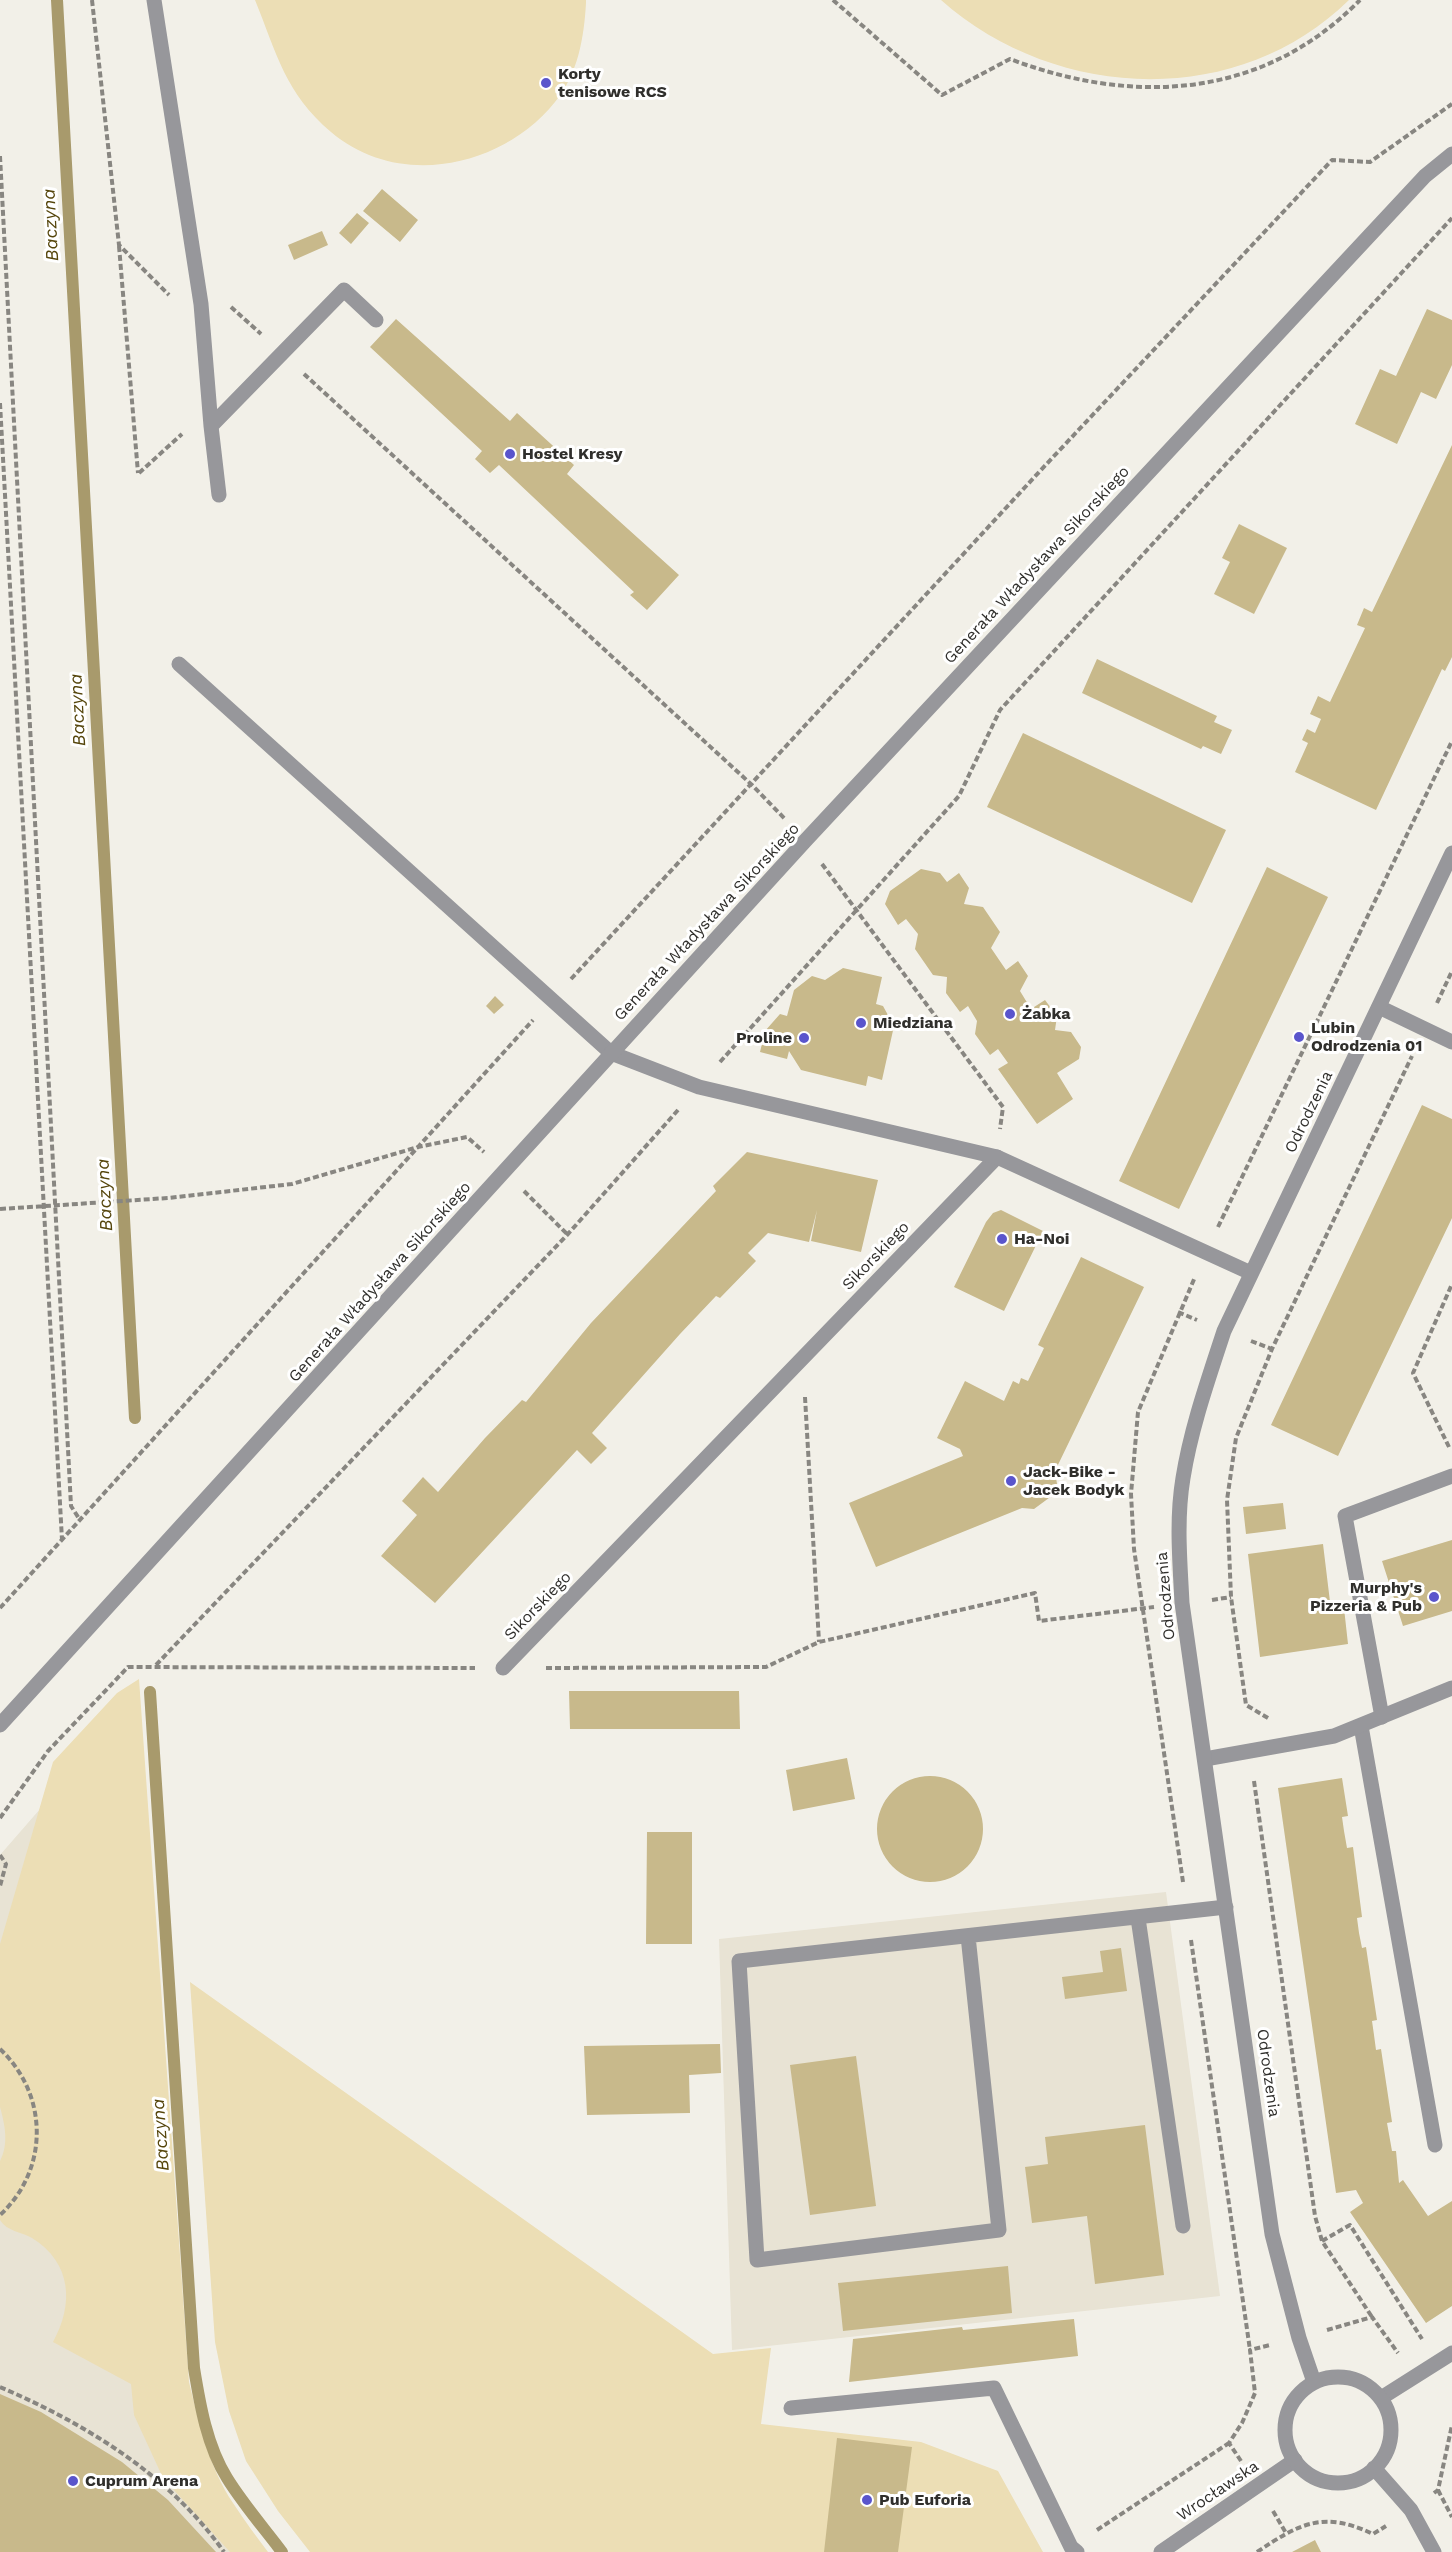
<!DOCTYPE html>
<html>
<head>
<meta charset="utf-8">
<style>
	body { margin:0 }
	canvas { display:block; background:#f2f0e8 }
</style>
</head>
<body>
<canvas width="1452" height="2552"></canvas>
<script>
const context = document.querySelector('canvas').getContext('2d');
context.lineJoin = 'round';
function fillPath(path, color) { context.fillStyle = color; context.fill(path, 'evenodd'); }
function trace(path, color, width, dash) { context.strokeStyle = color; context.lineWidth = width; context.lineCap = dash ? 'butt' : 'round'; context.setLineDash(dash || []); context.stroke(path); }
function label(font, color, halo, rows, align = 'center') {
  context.font = font + ' "Work Sans",sans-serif'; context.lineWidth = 6; context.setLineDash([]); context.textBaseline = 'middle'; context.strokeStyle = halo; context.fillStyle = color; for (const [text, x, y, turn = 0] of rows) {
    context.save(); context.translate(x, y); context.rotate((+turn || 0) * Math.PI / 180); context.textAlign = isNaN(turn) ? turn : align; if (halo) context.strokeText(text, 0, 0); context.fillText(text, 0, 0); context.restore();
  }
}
fillPath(new Path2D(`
	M101,1739L164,2411L249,2552H0V1855Z
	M1166,1892L1220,2296L732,2350L719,1939Z`), '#e8e3d4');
fillPath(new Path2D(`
	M255,0H586V3C584,38 578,74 555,102C503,167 399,190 331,132C285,93 277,54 255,0Z
	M941,0H1349C1237,110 1055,101 941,0Z
	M139,1679L189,2382C199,2423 209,2467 233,2503C244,2520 256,2536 268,2552H230L163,2478L134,2415L131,2384L53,2342C74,2304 72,2263 32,2238C20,2231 8,2232 0,2220V2161C9,2144 5,2125 0,2107V1944L53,1762L117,1693Z
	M190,1982L713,2354L771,2348L761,2424L921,2442L998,2471L1043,2552H310L278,2511L246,2461L229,2411L215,2342Z`), '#ecdeb5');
trace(new Path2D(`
	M57,0L135,1418
	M150,1692L194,2368C200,2405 207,2446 227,2478C243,2504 264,2528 282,2552`), '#a89a6c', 12);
fillPath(new Path2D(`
	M382,189L418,220L400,242L363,211Z
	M357,213L369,223L351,244L339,233Z
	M322,231L328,245L294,260L288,245Z
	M1427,309L1452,320V365L1436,399L1421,392L1397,444L1355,424L1380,369L1396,376Z
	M396,319L510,421L517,413L574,465L567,474L679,575L647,610L630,595L634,592L499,465L490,473L475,459L482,451L370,347Z
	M1452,445V657L1445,671L1442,669L1376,810L1295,772L1308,743L1302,740L1307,729L1315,733L1321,719L1310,714L1318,696L1330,702L1365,628L1357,625L1364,608L1372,612Z
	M1239,524L1287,548L1254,614L1214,594L1230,562L1222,558Z
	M1097,659L1217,716L1214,722L1232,730L1221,754L1203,746L1201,749L1082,693Z
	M1023,733L1226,830L1192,903L987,807Z
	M1267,867L1328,897L1179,1209L1119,1181Z
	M921,869L940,873L947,882L959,873L969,888L964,904L983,907L1000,932L991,948L1006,970L1018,961L1028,976L1020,991L1031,1009L1045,1000L1057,1016L1055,1030L1071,1032L1081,1047L1079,1059L1057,1073L1073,1099L1037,1124L998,1069L1008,1063L998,1049L990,1055L975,1034L977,1021L968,1006L960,1012L946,993L947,977L933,975L915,949L918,934L906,919L898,925L885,904L890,891Z
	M843,968L882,977L876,1004L883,1006L894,1026L882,1080L868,1076L866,1086L801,1070L789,1051L787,1059L760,1052L765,1031L780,1014L787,1016L794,990L812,976L825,980Z
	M495,996L504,1005L494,1014L486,1006Z
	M1422,1105L1452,1119V1218L1338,1456L1271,1425Z
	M747,1152L878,1180L861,1252L811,1241L817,1210L809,1242L768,1233L748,1253L756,1261L720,1298L716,1296L680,1334L592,1433L607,1448L591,1464L577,1450L435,1603L381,1556L417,1515L402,1501L423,1477L438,1492L485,1438L522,1400L526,1402L591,1323L716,1191L713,1186Z
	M1001,1210L1043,1231L1004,1311L954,1287L986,1222L993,1213Z
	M1081,1257L1144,1287L1055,1471L1057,1484L1053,1495L1034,1509L1022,1508L876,1567L849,1503L963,1456L960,1449L937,1438L965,1381L1004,1401L1013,1381L1019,1384L1021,1378L1028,1381L1044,1348L1038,1345Z
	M1283,1503L1286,1529L1246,1534L1243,1507Z
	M1452,1540V1611L1403,1626L1382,1561Z
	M1323,1544L1331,1610L1344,1608L1348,1644L1260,1657L1248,1554Z
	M569,1691H739L740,1729H570Z
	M847,1758L855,1799L793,1811L786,1770Z
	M877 1829a53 53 0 1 1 106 0a53 53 0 1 1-106 0Z
	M1342,1778L1348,1816L1342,1817L1344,1831L1347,1848L1353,1847L1362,1917L1357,1918L1359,1933L1362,1948L1366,1947L1377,2020L1372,2021L1374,2035L1376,2050L1381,2049L1392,2122L1387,2123L1392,2151H1396L1399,2183L1403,2180L1428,2216L1452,2201V2306L1426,2323L1350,2212L1363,2203L1356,2190L1336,2193L1278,1788Z
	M647,1832H692V1944H646Z
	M1121,1948L1127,1991L1065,1999L1062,1977L1103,1972L1100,1951Z
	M720,2044L721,2073L689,2075L690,2113L587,2115L584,2046Z
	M856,2056L876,2206L810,2215L790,2065Z
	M1145,2125L1164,2275L1095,2284L1087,2216L1032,2223L1025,2167L1048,2164L1045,2137Z
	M1008,2266L1012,2313L843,2331L838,2283Z
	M1074,2319L1078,2356L849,2382L853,2339L962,2327L963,2330Z
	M0,2394L41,2412L122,2462L168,2500L216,2552H0Z
	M837,2438L912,2447L898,2552H824Z
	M1315,2540L1321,2552H1292Z`), '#c8b98b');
trace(new Path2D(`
	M92,0L119,245L169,295
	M833,0L942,95L1010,59C1134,106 1263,99 1360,0
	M0,156L71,1506L80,1520
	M119,246L138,473
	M231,307L261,334
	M304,374L752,785L785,819
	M0,403L62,1540
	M139,473L182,434
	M822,864L1003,1107L1000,1129
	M571,979L1040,471L1332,160L1370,162L1452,104
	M1437,1003L1452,971
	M720,1062L959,796L1000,710L1452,218
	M524,1191L567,1234
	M0,1209L168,1198L292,1184L418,1147L533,1020
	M1218,1227L1452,741
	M1178,1312L1197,1320
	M1251,1341L1272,1349
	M805,1397L819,1642
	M1449,1447L1413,1373L1452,1284
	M1212,1600L1231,1597
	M0,1608L418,1147L467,1137L484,1152
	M156,1665L568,1234L678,1110
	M546,1668L766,1667L819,1642L1035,1593L1039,1621L1154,1607
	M1268,1718L1246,1705L1231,1597L1227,1500L1236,1438L1272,1349L1412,1056
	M1254,1781L1315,2216L1322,2241L1372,2317
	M0,1818L48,1751L128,1667L475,1668
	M0,1855L6,1864L0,1886
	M1183,1882L1134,1549L1131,1494L1138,1412L1195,1277
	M1191,1940L1250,2350
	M0,2049C49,2095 49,2170 0,2215
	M1322,2241L1350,2225L1422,2339
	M1327,2330L1372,2317L1398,2353
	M0,2387C84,2423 170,2475 224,2552
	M1241,2461L1229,2443L1242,2423L1255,2393L1250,2350L1270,2345
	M1438,2490L1452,2517
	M1434,2493L1438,2490L1452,2425
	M1273,2511L1286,2533
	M1097,2530L1229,2443
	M1257,2552C1299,2524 1323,2510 1373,2534L1386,2526`), '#888681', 4, [6, 3]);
trace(new Path2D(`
	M154,0L201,304L211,426L219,495
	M211,426L344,290L376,320
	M179,664L611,1053
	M1379,1007L1452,1042
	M503,1668L997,1157
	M1382,1717L1345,1516L1452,1476
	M1361,1726L1435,2145
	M1138,1918L1183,2226
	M968,1936L999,2230L757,2260L739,1961L1226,1907
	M791,2408L994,2388L1071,2547L1077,2552`), '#97979b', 15);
trace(new Path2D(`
	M611,1053L699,1087L997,1157L1251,1273
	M1205,1759L1334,1736L1452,1688
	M1381,2398L1452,2353
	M1161,2552L1295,2460`), '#97979b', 15);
trace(new Path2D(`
	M0,1725L805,841L1425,176L1452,154
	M1285 2430a53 53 0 1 1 106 0a53 53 0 1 1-106 0Z
	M1314,2382L1299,2338L1272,2234L1182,1603C1180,1562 1176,1520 1183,1478C1191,1428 1208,1380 1224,1331L1452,853
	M1374,2468L1411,2510L1434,2552`), '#97979b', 15);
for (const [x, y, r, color] of [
	[546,83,6,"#5a55cc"],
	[510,454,6,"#5a55cc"],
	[1010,1014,6,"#5a55cc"],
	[861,1023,6,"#5a55cc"],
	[1299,1037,6,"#5a55cc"],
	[804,1038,6,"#5a55cc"],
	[1002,1239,6,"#5a55cc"],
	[1011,1481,6,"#5a55cc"],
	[1434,1597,6,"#5a55cc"],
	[73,2481,6,"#5a55cc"],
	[867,2500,6,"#5a55cc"]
]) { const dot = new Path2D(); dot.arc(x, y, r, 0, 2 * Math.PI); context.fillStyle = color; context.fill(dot); trace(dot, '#fff', 2); }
label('bold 16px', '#302f2c', '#fff', [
	["Korty",558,74],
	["tenisowe RCS",558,92],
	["Hostel Kresy",522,454],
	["Żabka",1022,1014],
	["Miedziana",873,1023],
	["Lubin",1311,1028],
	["Odrodzenia 01",1311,1046],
	["Proline",792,1038,"right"],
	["Ha-Noi",1014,1239],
	["Jack-Bike -",1023,1472],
	["Jacek Bodyk",1023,1490],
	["Murphy's",1422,1588,"right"],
	["Pizzeria & Pub",1422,1606,"right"],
	["Cuprum Arena",85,2481],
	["Pub Euforia",879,2500]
], 'left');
label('16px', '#302f2c', '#fff', [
	["Generała Władysława Sikorskiego",1037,565,-47],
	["Generała Władysława Sikorskiego",707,922,-47],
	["Odrodzenia",1309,1112,-64],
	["Sikorskiego",876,1256,-46],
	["Generała Władysława Sikorskiego",380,1282,-48],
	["Odrodzenia",1166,1596,-95],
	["Sikorskiego",538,1606,-46],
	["Odrodzenia",1268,2073,82],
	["Wrocławska",1218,2491,-34]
]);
label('italic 18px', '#55450b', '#fff', [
	["Baczyna",51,225,-93],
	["Baczyna",78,710,-93],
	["Baczyna",105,1195,-93],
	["Baczyna",161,2135,-94]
]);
</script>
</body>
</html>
